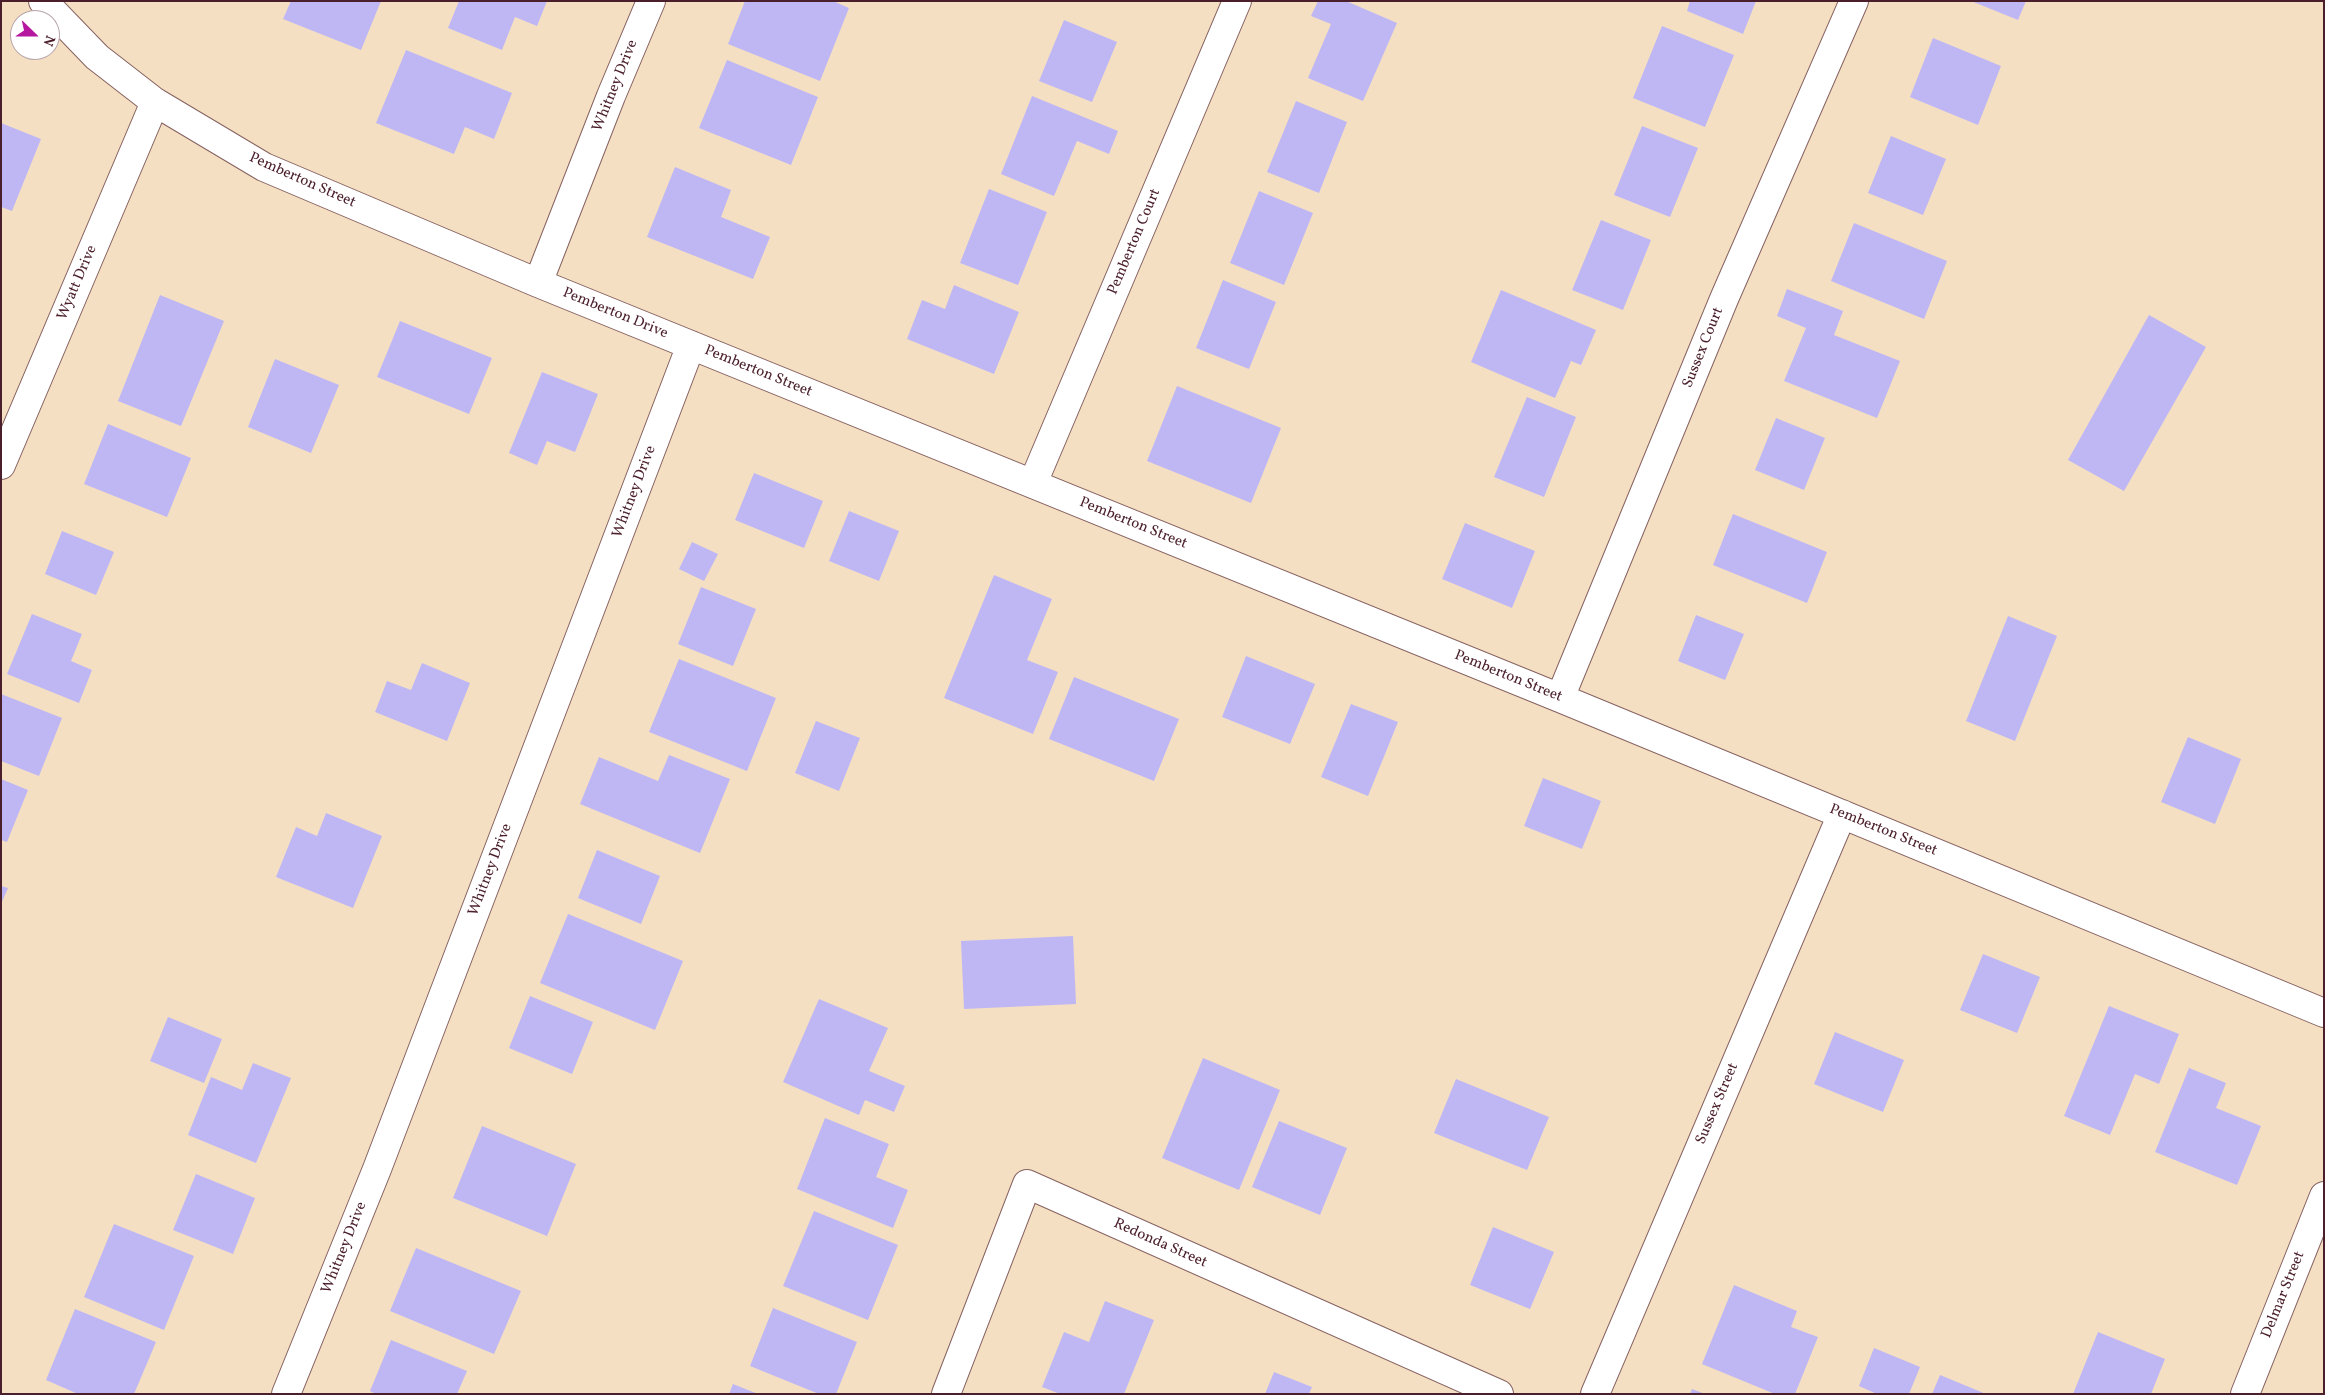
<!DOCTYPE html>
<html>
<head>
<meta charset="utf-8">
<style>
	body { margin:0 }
	#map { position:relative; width:2325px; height:1395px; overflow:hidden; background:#f4dfc3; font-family:Vollkorn,serif }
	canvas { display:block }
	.frame { position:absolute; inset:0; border:2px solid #4a1f2b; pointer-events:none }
	.north { position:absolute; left:10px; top:10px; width:50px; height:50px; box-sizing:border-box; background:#fff; border:1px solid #b7a5aa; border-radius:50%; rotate:112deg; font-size:14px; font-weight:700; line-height:20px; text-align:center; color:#4a1f2b }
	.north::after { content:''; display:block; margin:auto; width:18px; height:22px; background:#b5179e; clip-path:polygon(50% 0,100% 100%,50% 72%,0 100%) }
</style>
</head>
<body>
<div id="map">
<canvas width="2325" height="1395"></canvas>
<div class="frame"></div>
<div class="north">N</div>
</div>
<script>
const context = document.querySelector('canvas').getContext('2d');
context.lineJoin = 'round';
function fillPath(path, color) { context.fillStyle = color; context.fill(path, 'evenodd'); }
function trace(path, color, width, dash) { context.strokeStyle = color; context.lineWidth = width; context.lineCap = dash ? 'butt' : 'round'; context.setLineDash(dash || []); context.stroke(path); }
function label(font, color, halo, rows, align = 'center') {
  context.font = font + ' Vollkorn,serif'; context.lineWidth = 4; context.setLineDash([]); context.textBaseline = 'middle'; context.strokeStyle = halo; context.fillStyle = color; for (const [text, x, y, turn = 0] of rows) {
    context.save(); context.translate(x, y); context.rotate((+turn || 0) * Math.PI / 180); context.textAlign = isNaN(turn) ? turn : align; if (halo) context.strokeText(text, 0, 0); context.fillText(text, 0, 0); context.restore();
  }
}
fillPath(new Path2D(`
	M291,1H381L361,50L283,19Z
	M459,1H547L537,26L515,17L502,50L448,28Z
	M745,1H833L849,8L820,81L728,44Z
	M1318,1H1346L1397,23L1363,101L1308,78L1331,24L1311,16Z
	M1690,1H1756L1743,34L1687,11Z
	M1971,1H2026L2018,20Z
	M1064,20L1117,42L1092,102L1039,81Z
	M1662,26L1734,55L1705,127L1633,98Z
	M1933,38L2001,66L1978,125L1910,97Z
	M406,50L512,93L494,139L465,127L454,154L376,123Z
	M727,60L818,97L791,165L699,128Z
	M1032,96L1118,131L1109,154L1077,141L1054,196L1001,174Z
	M1296,101L1347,122L1319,193L1267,172Z
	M1,123L41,139L12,211L1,207Z
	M1642,126L1698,148L1670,217L1614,195Z
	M1891,136L1946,159L1923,215L1868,193Z
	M675,167L731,190L721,217L770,237L753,279L647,237Z
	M989,189L1047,212L1018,285L960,263Z
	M1259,191L1313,213L1284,285L1230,263Z
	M1601,220L1651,240L1623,310L1572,290Z
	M1854,223L1947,261L1924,319L1831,281Z
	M1223,280L1276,302L1249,369L1196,348Z
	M954,285L1019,312L994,374L907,339L922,300L945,309Z
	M1787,289L1843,311L1834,335L1900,361L1877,418L1784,381L1806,328L1777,316Z
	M1501,290L1596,330L1581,365L1571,361L1555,398L1471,362Z
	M160,295L224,321L181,426L118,401Z
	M2149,315L2206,347L2124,491L2068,460Z
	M400,321L492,358L469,414L377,377Z
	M275,359L339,385L311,453L248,427Z
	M542,372L598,394L575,452L547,441L537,465L509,453Z
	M1177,386L1281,428L1251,503L1147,461Z
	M1527,397L1576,417L1544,497L1494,477Z
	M1776,418L1825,438L1804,490L1755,470Z
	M108,424L191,458L167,517L84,484Z
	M754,473L823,501L804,548L735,520Z
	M849,511L899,531L879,581L829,561Z
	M1733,514L1827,552L1807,603L1713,565Z
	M1465,523L1535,551L1512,608L1442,579Z
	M62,531L114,552L96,595L45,574Z
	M692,542L718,554L704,581L679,569Z
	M994,575L1052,599L1027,660L1058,672L1033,734L944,698Z
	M701,587L756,609L733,666L678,644Z
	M32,614L82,634L71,661L92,670L79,703L7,674Z
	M1696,615L1744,634L1725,680L1678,661Z
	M2008,616L2057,636L2015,741L1966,721Z
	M1246,656L1315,684L1290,744L1222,717Z
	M679,659L776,698L747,771L649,732Z
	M422,663L470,683L447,741L375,712L387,681L411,690Z
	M1074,677L1179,719L1154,781L1049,739Z
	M1,694L62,718L39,776L1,761Z
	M1351,704L1398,722L1368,796L1321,777Z
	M816,721L860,738L839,791L795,773Z
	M2188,737L2241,759L2215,824L2161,802Z
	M669,755L730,779L700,853L580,804L599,757L658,781Z
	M1543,778L1601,801L1582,849L1524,826Z
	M1,779L28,790L7,842L1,840Z
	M326,813L382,836L353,908L276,877L296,827L317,836Z
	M597,850L660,876L641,924L578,898Z
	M1,886L8,888L1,904Z
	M568,914L683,961L655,1030L540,983Z
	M1073,936L1076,1004L964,1009L961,941Z
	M1983,954L2040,977L2017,1033L1960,1010Z
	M530,996L593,1022L572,1074L509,1048Z
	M819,999L888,1028L869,1071L905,1086L894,1112L865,1100L859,1115L783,1082Z
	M2109,1006L2179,1034L2159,1084L2135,1074L2110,1135L2064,1116Z
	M168,1017L222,1039L204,1083L150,1061Z
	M1835,1032L1904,1060L1883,1112L1814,1084Z
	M1203,1058L1280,1090L1239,1190L1162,1158Z
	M253,1063L291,1078L256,1163L188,1135L211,1077L242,1090Z
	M2189,1068L2226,1083L2216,1108L2261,1126L2237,1185L2155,1152Z
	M1456,1079L1549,1117L1527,1170L1434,1133Z
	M825,1118L889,1144L876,1177L908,1190L893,1228L797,1189Z
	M1279,1121L1347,1148L1320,1215L1252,1187Z
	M482,1126L576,1164L547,1236L453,1198Z
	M196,1174L255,1198L233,1254L173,1230Z
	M814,1211L898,1245L868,1320L783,1286Z
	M114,1224L194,1256L164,1330L84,1297Z
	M1493,1227L1554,1252L1530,1309L1470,1285Z
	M416,1248L521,1291L494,1354L390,1311Z
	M1734,1285L1797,1311L1791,1327L1818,1337L1795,1394H1775L1702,1364Z
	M1105,1301L1154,1320L1124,1394H1060L1042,1387L1064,1332L1089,1342Z
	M773,1308L857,1342L836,1394H819L750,1366Z
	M75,1309L156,1342L134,1394H78L46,1380Z
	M2098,1332L2165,1359L2151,1394H2073Z
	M391,1340L467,1371L457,1394H376L370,1391Z
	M1874,1348L1920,1367L1909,1394H1877L1859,1386Z
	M1274,1372L1312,1387L1309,1394H1265Z
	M1940,1375L1986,1394H1932Z
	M733,1384L758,1394H729Z
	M1692,1389L1705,1394H1690Z`), '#bfb7f4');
const minor = new Path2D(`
	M43,1L97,57L155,102L264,167L538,283L1560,698L2324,1013
	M538,283L611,96L651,1
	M1,465L155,102
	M1033,483L1237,1
	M1560,698L1724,299L1854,1
	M286,1394L377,1169L691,345
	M946,1394L1027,1184L1499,1394
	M1595,1394L1842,814
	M2245,1394L2324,1196`);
trace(minor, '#866260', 30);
trace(minor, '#fff', 28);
label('15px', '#4a1f2b', '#fff', [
	["Whitney Drive",616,86,-68],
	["Pemberton Street",302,181,24],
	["Pemberton Court",1135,242,-67],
	["Wyatt Drive",78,283,-67],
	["Pemberton Drive",615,314,22],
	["Sussex Court",1704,348,-68],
	["Pemberton Street",758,372,22],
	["Whitney Drive",635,492,-69],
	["Pemberton Street",1133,524,22],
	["Pemberton Street",1508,677,22],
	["Pemberton Street",1883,831,22],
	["Whitney Drive",491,870,-69],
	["Sussex Street",1718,1104,-67],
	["Redonda Street",1160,1244,24],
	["Whitney Drive",345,1248,-68],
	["Delmar Street",2284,1295,-68]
]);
</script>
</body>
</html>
